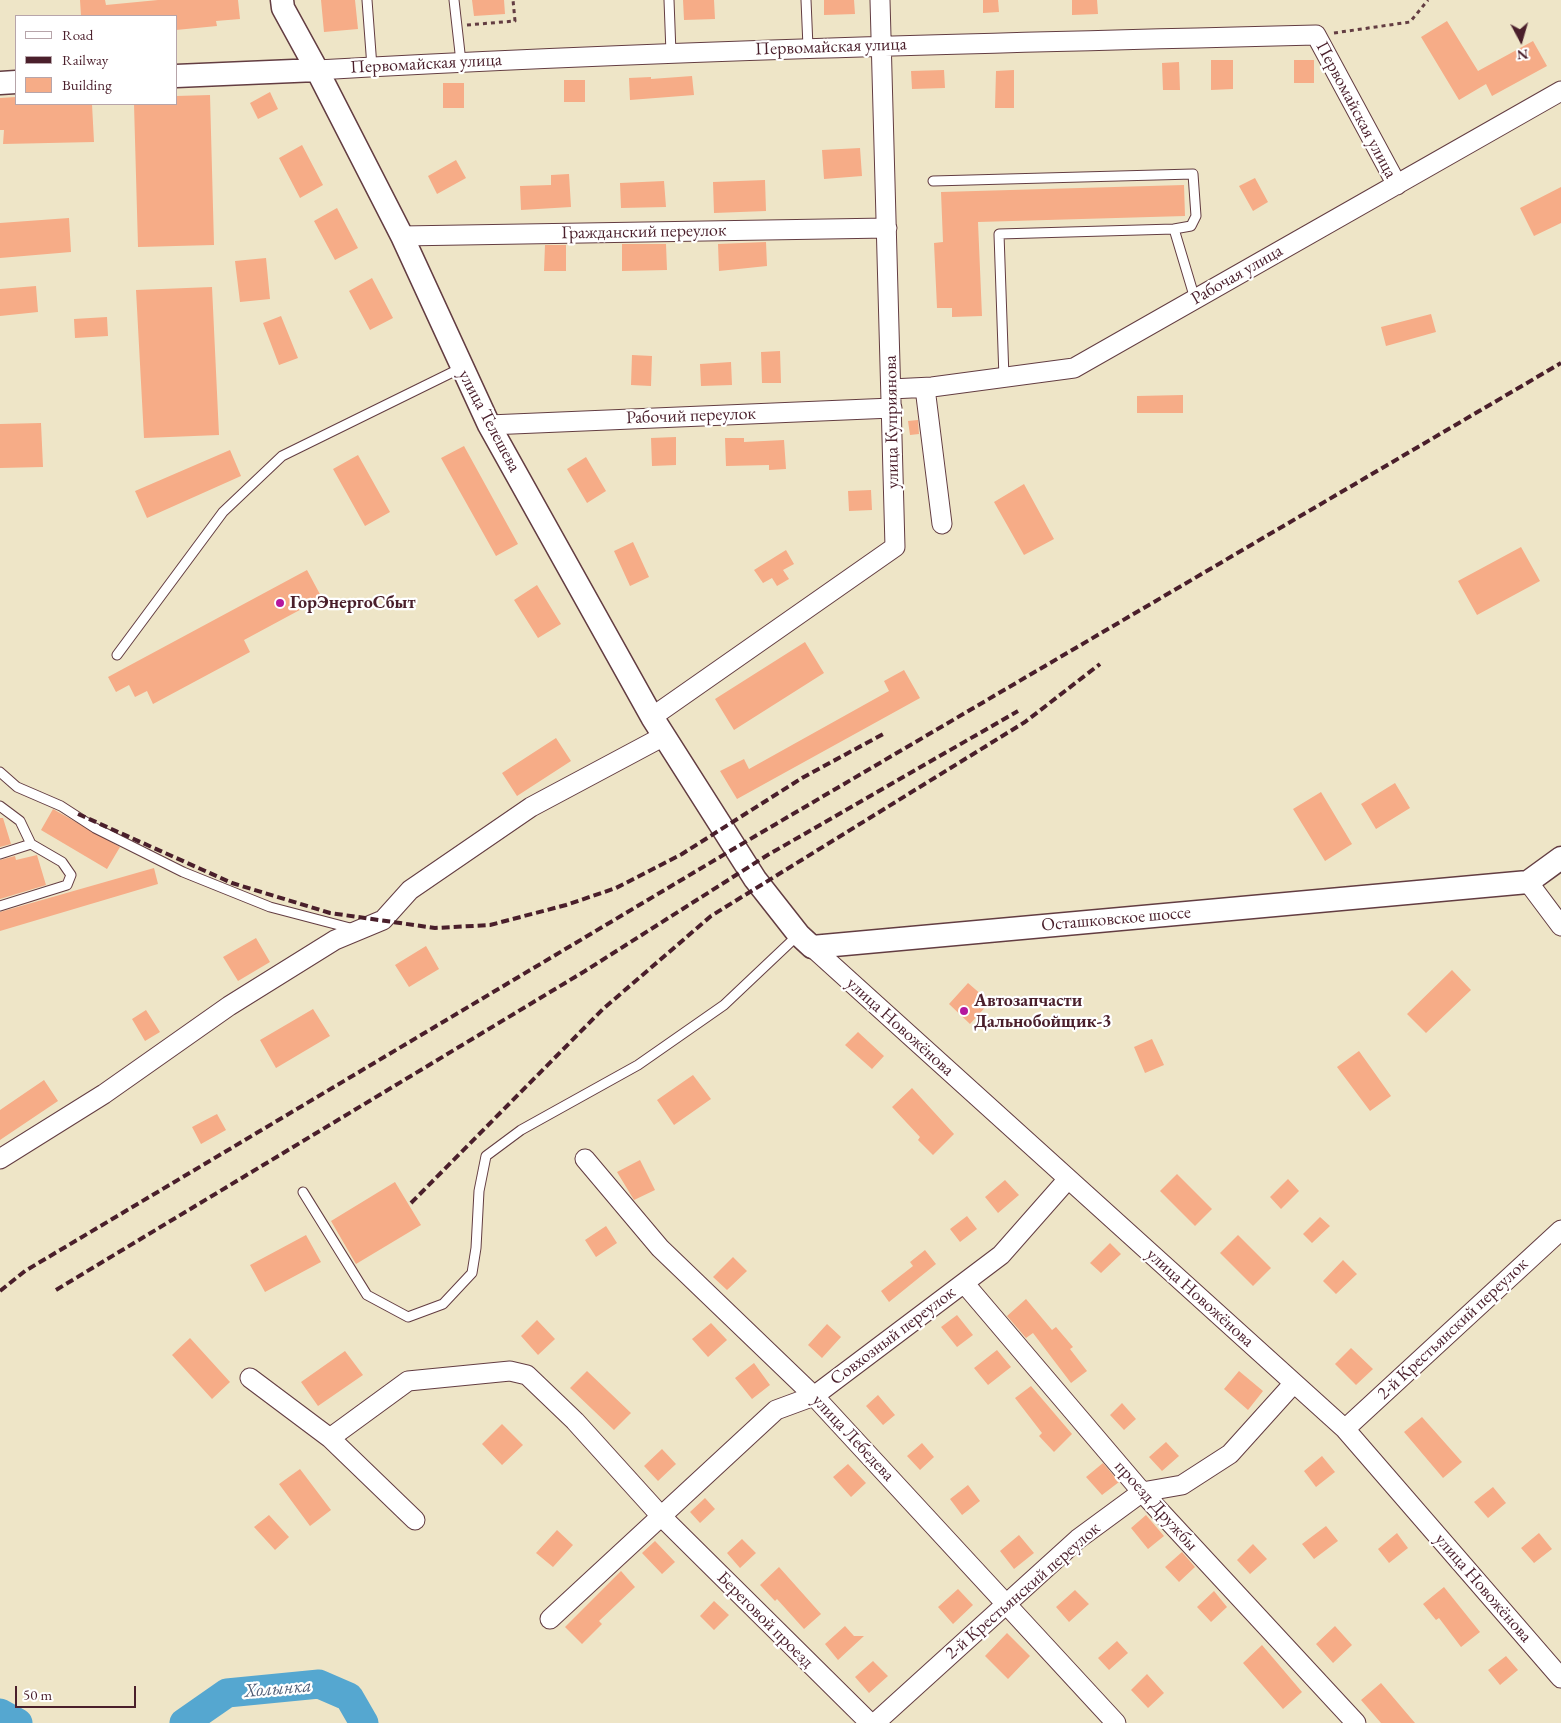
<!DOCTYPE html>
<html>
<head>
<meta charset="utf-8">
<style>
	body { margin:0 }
	#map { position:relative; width:1561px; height:1723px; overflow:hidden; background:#eee5c7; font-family:"EB Garamond",serif }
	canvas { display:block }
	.legend { position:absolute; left:15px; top:15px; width:162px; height:90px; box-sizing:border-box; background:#fff; border:1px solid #b7a5aa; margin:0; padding:6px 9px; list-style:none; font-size:15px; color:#4a1f2b }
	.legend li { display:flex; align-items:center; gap:10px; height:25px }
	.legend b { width:25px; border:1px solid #b7a5aa }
	.north { position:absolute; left:1496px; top:15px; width:50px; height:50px; -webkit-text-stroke:4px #fff; paint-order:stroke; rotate:174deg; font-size:14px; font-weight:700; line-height:20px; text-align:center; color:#4a1f2b }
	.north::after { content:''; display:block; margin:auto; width:18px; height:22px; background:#4a1f2b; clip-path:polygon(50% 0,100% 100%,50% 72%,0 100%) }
	.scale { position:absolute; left:15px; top:1686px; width:121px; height:22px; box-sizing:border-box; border:2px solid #4a1f2b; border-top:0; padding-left:6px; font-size:15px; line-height:18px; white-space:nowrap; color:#4a1f2b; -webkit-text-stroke:4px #fff; paint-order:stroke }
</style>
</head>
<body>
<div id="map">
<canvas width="1561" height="1723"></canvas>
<ul class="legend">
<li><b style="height:6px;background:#fff"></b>Road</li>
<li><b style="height:6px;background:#4a1f2b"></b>Railway</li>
<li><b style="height:14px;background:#f6ac87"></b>Building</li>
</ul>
<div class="north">N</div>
<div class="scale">50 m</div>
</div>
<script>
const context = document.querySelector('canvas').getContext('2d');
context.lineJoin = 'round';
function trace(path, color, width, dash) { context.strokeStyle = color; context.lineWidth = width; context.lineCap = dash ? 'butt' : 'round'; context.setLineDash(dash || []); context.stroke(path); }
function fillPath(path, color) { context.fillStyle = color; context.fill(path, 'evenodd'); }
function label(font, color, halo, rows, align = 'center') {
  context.font = font + ' "EB Garamond",serif'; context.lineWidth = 4.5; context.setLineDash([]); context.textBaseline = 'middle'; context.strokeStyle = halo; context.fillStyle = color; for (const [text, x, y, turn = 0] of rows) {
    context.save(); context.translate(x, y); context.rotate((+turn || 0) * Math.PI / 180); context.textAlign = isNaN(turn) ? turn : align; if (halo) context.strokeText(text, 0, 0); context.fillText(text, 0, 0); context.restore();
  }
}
trace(new Path2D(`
	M0,1713L18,1723
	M184,1723L227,1693L319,1684L349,1697L364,1723`), '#55a7d0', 29);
fillPath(new Path2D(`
	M80,0H105L106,5L158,0H238L240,19L216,21L217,26L176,30V16H81Z
	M321,0H355L358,29L324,32Z
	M472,0H504L505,14L474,16Z
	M683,0H714L715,19L684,20Z
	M824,0H854L855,14L824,15Z
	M983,0H998L999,12L983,13Z
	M1072,0H1097L1098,14L1072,15Z
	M1447,21L1478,71L1533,41L1547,66L1492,96L1486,84L1459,100L1421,37Z
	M1211,60H1233V89L1211,90Z
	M1294,60H1314V83H1294Z
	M1179,62L1180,90H1163L1162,63Z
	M944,70L945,88L912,89L911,71Z
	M1014,70V108H995L996,71Z
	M692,76L694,95L630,100L629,78L651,77V79Z
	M564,80H585V102H564Z
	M443,83H464V108H443Z
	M270,92L278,109L258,119L250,103Z
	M210,95L214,245L138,247L134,104H176V96Z
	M16,97V104H92L94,142L3,144L4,130H0V98Z
	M302,145L323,185L300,198L279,158Z
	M860,148L862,176L824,179L822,150Z
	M456,160L466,178L437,194L428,176Z
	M569,174L571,207L521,210L520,186L551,185V175Z
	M1255,178L1268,202L1253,211L1239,186Z
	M765,180L766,211L714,213L713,182Z
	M664,181L666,207L621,208L620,183Z
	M1184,185L1185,216L978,222L982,316L952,317V308H937L934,243L943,242L941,192Z
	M1561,187V223L1534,236L1520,208Z
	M337,208L358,248L335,260L314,221Z
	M69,218L71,252L0,258V223Z
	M766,242L767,266L719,271L718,244Z
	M622,244H666L667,270L622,271Z
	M545,245H566V271H544Z
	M266,258L270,299L240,302L235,261Z
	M372,278L393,318L370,330L349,291Z
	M36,286L38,312L0,316V289Z
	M212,287L219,435L144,438L136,290Z
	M1431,314L1436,332L1386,346L1381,327Z
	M281,316L298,358L279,365L263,323Z
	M107,317L108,336L75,338L74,319Z
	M780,351L781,383H762L761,352Z
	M632,355L652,356L651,386L631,385Z
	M731,362L732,385L701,386L700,364Z
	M1183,395V413H1137V396Z
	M918,420L919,434L910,435L908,421Z
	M41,423L43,467L0,468V424Z
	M676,437V465L652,466L651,438Z
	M725,438H744V442L784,440L786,469L769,470V465L726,466Z
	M464,446L518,544L496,556L441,458Z
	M230,450L241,476L147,518L135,491Z
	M358,455L390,512L365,526L333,469Z
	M586,457L606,491L587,503L567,469Z
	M1024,484L1054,539L1024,555L994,502Z
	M871,490L872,510L849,511L848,491Z
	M633,542L649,577L630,586L614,551Z
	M1521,547L1540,581L1477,615L1458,581Z
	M786,550L794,564L783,570L789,579L777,586L772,578L763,583L754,570Z
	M307,570L322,598L244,640L250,652L153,704L147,691L135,697L129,685L116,692L108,677Z
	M537,585L561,624L538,638L514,600Z
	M805,642L824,673L734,730L715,699Z
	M904,670L920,698L737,799L720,771L744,759L749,769L889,691L884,681Z
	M556,738L571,761L517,796L502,773Z
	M1395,783L1410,808L1376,829L1361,804Z
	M1321,792L1352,844L1325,861L1293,809Z
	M53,809L120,847L107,869L41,830Z
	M0,818H3L11,844L0,847Z
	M37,855L46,885L0,899V860L15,856L16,860Z
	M154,868L158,884L0,931V912Z
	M256,938L270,962L238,981L223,957Z
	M426,946L439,969L409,987L395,965Z
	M1452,970L1471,990L1426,1033L1407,1014Z
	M968,983L990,1002L970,1024L949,1004Z
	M313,1009L330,1036L276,1068L260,1040Z
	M146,1010L160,1032L145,1041L132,1019Z
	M858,1032L884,1056L872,1069L845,1045Z
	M1152,1039L1164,1065L1145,1073L1134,1047Z
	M1359,1051L1391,1096L1370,1111L1337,1067Z
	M693,1075L711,1099L674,1125L657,1100Z
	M44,1080L58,1101L0,1140V1110Z
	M912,1088L954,1134L933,1155L918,1140L920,1137L892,1107Z
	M217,1114L226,1130L201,1144L192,1127Z
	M640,1160L655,1190L634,1200L617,1172Z
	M1177,1174L1212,1209L1195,1226L1160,1191Z
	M1288,1179L1299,1191L1281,1209L1270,1197Z
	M1005,1180L1019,1195L998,1213L985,1197Z
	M395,1182L421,1225L356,1264L331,1221Z
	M967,1216L977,1229L960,1242L950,1229Z
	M1320,1217L1330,1226L1312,1243L1303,1234Z
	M606,1226L617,1243L596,1257L585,1240Z
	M306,1235L321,1262L265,1292L250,1265Z
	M1238,1235L1271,1268L1253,1286L1220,1253Z
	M1110,1243L1121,1254L1101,1273L1090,1263Z
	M925,1250L936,1264L889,1302L881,1291L913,1266L910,1262Z
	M733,1257L747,1271L727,1290L713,1277Z
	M1343,1260L1357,1274L1336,1294L1323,1281Z
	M1026,1299L1052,1330L1056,1327L1073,1347L1070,1349L1087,1371L1071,1383L1033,1333L1026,1338L1007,1316Z
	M957,1315L973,1335L957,1347L941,1327Z
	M537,1320L555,1339L538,1355L521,1336Z
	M711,1323L727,1340L708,1357L692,1339Z
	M827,1324L841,1337L822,1358L808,1345Z
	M190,1338L230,1382L212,1399L172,1355Z
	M1351,1348L1373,1369L1356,1385L1335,1364Z
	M997,1350L1011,1367L988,1385L974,1368Z
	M345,1351L363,1375L318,1406L301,1382Z
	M754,1363L770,1385L752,1399L735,1378Z
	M587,1371L631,1413L614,1430L570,1388Z
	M1239,1371L1263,1391L1248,1410L1224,1389Z
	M1031,1386L1072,1434L1054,1452L1039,1436L1042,1433L1015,1398Z
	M878,1395L895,1415L883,1425L866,1406Z
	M1122,1403L1136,1419L1124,1430L1110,1415Z
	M1422,1417L1462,1462L1443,1478L1404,1432Z
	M502,1424L523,1445L502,1465L482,1444Z
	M1166,1442L1179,1456L1162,1471L1149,1457Z
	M922,1443L934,1457L920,1470L907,1456Z
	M662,1449L676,1464L658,1481L644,1466Z
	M1322,1456L1335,1472L1316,1487L1304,1471Z
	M1103,1463L1119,1482L1102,1495L1086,1477Z
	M848,1464L866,1483L851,1497L833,1477Z
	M300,1469L331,1510L310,1526L279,1484Z
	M968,1485L980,1501L962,1515L950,1499Z
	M1493,1487L1506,1503L1488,1518L1474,1502Z
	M705,1498L715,1509L700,1523L690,1512Z
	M269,1515L289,1537L275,1550L254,1527Z
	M1146,1515L1164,1536L1148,1549L1131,1528Z
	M1326,1526L1338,1541L1314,1559L1302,1544Z
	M557,1530L573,1545L553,1567L536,1553Z
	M1397,1533L1408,1548L1389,1563L1378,1549Z
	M1539,1533L1552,1549L1534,1563L1521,1548Z
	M1019,1535L1034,1553L1014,1569L1000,1551Z
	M742,1539L756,1553L740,1568L727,1553Z
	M655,1541L675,1562L662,1574L642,1553Z
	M1253,1544L1267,1559L1250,1574L1237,1560Z
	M1182,1552L1195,1567L1179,1582L1165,1567Z
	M779,1567L821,1614L804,1629L777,1599L775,1601L760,1585Z
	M621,1571L635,1587L599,1621L602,1624L582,1644L565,1627Z
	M1444,1587L1480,1632L1461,1647L1439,1618L1436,1620L1423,1604Z
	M958,1589L973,1605L953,1624L938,1607Z
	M1075,1590L1089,1604L1069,1622L1056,1607Z
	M1214,1591L1227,1607L1211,1622L1197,1607Z
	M714,1601L729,1615L714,1630L700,1616Z
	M845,1626L854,1636H864L838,1660L825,1644Z
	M1335,1626L1352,1645L1333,1663L1316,1644Z
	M1007,1633L1030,1656L1008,1679L985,1656Z
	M1117,1641L1128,1653L1109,1670L1098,1658Z
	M1262,1645L1302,1692L1283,1709L1243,1663Z
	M1506,1656L1518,1670L1500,1685L1488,1670Z
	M873,1661L888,1676L869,1693L855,1677Z
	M1147,1674L1164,1693L1148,1708L1131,1690Z
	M1381,1683L1415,1723H1381L1361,1700Z`), '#f6ac87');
const service = new Path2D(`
	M367,0L372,67
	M454,0L461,62
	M669,0L671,53
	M806,0L808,47
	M933,181L1193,174L1196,216L1191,226L1174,229
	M1004,378L999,234L1174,229L1195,299
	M117,655L223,512L282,456L461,368
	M0,772L17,787L61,806L95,828L183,872L270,907L354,929
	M0,806L20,821L31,844L62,862L71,875L67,885L0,906
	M0,854L31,844
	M303,1192L367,1295L408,1317L443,1304L472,1273L476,1248L479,1191L486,1156L521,1130L638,1065L724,1005L798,935`);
const minor = new Path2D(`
	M317,70C650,51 983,43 1316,35L1397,185
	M402,236L887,228
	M925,388L942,524
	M891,389L932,387L1074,368L1561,91
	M489,425L892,408
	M652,717L895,547L880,0
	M1528,882L1561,926
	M812,947L1345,1429L1561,1678
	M0,1159L104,1094L229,1006L335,940L383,920L410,890L531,807L664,736
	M585,1159L660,1248L814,1396L1116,1723
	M964,1283L1142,1492L1356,1723
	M250,1378L330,1438L408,1381L510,1371L527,1375L575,1421L661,1516L870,1723
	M1345,1429L1561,1230
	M330,1438L415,1520
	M550,1619L776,1410L814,1396L1001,1255L1068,1179
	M875,1723L1078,1539L1142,1492L1182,1485L1230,1454L1294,1383`);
const tertiary = new Path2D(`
	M282,0L283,8L317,70L402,236L489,425L652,717L755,879L799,935L812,947L1528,882L1561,858
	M176,76L317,70
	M0,83L16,82`);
trace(service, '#633d42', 11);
trace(minor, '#633d42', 21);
trace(tertiary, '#633d42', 25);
trace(new Path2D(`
	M467,25L515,21L513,0
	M1334,33L1410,22L1428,0`), '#633d42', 3, [4, 4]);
trace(service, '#fff', 9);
trace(minor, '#fff', 19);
trace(tertiary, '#fff', 22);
trace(new Path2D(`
	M78,814L232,883L330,913L435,928L490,925L566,905L616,888L682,854L802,778L885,733
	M411,1203L603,1009L711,916L1025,722L1100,664
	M56,1290L585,971L766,856L1018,711
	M0,1291L25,1271L735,848L1561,363`), '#4a1f2b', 4, [8, 4]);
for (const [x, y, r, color] of [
	[280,603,5,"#b5179e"],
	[964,1011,5,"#b5179e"]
]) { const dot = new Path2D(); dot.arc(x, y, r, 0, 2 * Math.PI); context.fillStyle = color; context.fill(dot); trace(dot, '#fff', 2); }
label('18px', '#4a1f2b', '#fff', [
	["Первомайская улица",831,47,-2],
	["Первомайская улица",426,64,-3],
	["Первомайская улица",1356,110,62],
	["Гражданский переулок",644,232,-1],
	["Рабочая улица",1237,275,-30],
	["Рабочий переулок",691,416,-2],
	["улица Телешева",489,421,62],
	["улица Куприянова",892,422,-91],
	["Осташковское шоссе",1116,919,-5],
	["улица Новожёнова",900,1027,42],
	["улица Новожёнова",1200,1298,42],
	["2-й Крестьянский переулок",1453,1329,-43],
	["Совхозный переулок",893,1336,-37],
	["улица Лебедева",853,1438,47],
	["проезд Дружбы",1156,1506,48],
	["улица Новожёнова",1483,1588,49],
	["2-й Крестьянский переулок",1023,1591,-41],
	["Береговой проезд",765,1620,45]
]);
label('bold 18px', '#4a1f2b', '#fff', [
	["ГорЭнергоСбыт",290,603],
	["Автозапчасти",974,1001],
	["Дальнобойщик-3",974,1022]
], 'left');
label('italic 19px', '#4f5c75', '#fff', [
	["Холынка",278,1689,-5]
]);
</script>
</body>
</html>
